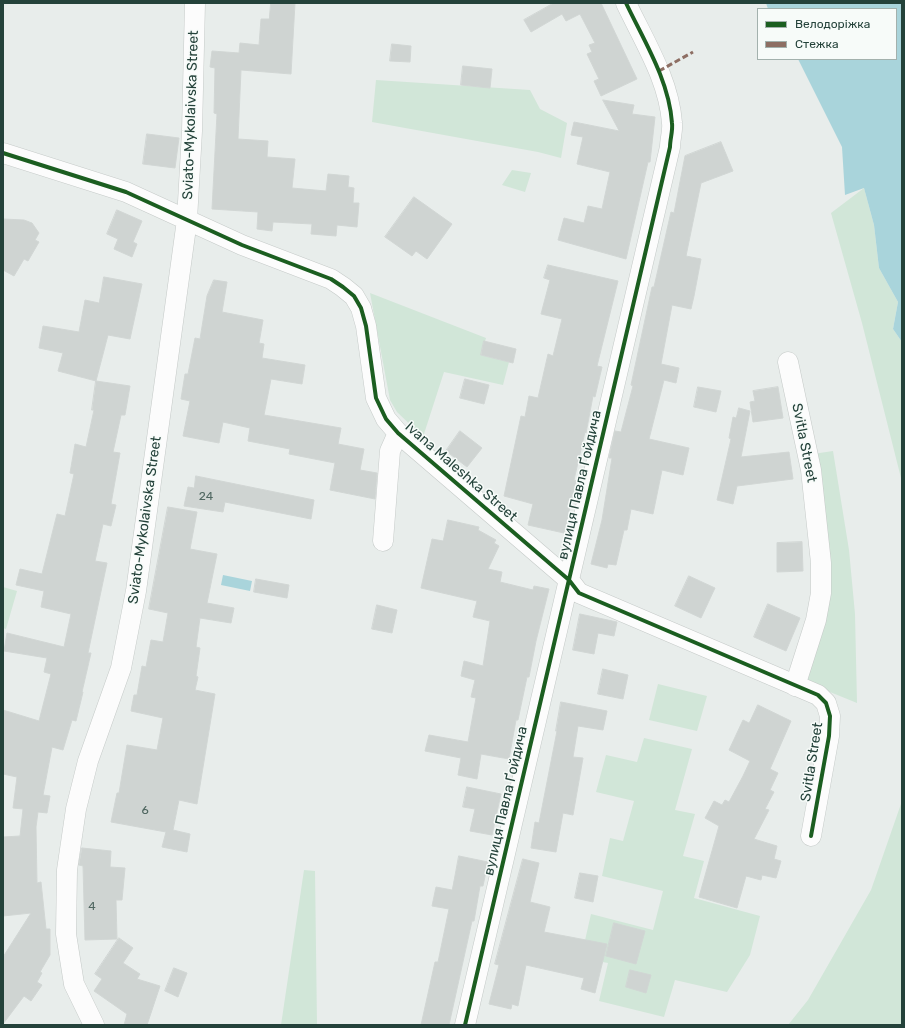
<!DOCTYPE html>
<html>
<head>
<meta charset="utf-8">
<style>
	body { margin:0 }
	#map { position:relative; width:905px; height:1028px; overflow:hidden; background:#e8edeb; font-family:Rubik,sans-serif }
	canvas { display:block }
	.frame { position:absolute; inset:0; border:4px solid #24423a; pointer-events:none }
	.legend { position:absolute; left:757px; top:8px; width:140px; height:52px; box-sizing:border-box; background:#f7fbf9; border:1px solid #a3b1ad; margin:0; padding:5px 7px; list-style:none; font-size:12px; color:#24423a }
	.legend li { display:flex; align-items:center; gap:8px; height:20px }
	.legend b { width:20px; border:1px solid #a3b1ad }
</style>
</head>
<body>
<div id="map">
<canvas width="905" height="1028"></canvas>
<div class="frame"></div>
<ul class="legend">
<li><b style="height:5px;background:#1b5e20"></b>Велодоріжка</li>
<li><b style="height:5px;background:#8d6e63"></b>Стежка</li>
</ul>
</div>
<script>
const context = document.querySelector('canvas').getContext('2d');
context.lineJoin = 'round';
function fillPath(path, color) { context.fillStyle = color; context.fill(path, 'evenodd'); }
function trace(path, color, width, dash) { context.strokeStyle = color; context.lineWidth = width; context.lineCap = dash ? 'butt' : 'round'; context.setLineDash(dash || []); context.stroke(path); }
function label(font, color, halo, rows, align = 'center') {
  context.font = font + ' Rubik,sans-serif'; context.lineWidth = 3; context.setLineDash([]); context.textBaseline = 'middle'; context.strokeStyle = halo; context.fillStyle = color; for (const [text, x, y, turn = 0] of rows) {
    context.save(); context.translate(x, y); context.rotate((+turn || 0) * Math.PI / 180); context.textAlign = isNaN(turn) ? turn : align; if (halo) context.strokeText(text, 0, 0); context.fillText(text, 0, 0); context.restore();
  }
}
fillPath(new Path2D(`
	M376,80L530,90L540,109L567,123L561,158L538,152L372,122Z
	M512,170L531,173L525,192L502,185Z
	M864,188L874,225L879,268L898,302L893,329L902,342V482L862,323L831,213Z
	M370,293L486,338L481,355L509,362L503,385L444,372L423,437L397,412L390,400Z
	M833,451L849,550L855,614L857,703L803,681L825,594L813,454Z
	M3,587L17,591L6,629L3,628Z
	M658,684L707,696L697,731L649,720Z
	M644,738L692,749L675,810L695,814L683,856L704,861L694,898L760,916L750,955L727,992L675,980L664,1017L599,1001L608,963L581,958L591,914L653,930L663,891L602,876L610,838L623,841L634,801L596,792L606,755L637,762Z
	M902,801V1025H788L808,1000L871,890Z
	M304,870L315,871L317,1025H281Z`), '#d1e6d8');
fillPath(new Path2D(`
	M766,3H902V342L893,329L898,302L879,268L874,225L864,188L845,195L842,147L798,59H896V9H768Z
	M223,575L252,581L250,591L221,585Z`), '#a9d4db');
const building = new Path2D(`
	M271,3H295L291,74L241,70L238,139L268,141L267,157L295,159L292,188L326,191L328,174L349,176L348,187L354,188L353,203H359L357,227L337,225L336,236L311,234L312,224L273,222L272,231L257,229L258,212L212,209L217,114L214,113L215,68L210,67L212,51L239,53L240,43L259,45L261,19H269Z
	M554,3H601L637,79L601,96L594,81L599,79L587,54L592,52L589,45L595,43L580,14L566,21L562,14L531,32L524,20Z
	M392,44L411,46L410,62L390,61Z
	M463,66L492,69L490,88L461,85Z
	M603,100L634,105L632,114L655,117L650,162H648L626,259L558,240L564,218L584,223L588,206L602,209L610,172L577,164L583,137L571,135L574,122L619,131Z
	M147,134L179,138L175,168L143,164Z
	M721,142L733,171L701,183L686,256L701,259L694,296L691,309L672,305L661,364L679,368L676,383L664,380L649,439L689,448L683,475L662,470L653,514L631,509L627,530H624L616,565L608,564L607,568L591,564L602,520L612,458H609L615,431L621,432L633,386L631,385L652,287H654L671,212L674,213L685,156Z
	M414,197L452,224L427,259L416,251L412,256L385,237Z
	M117,210L142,221L133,242L137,244L132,257L114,249L118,239L107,234Z
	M3,219L24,220L32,223L39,233L35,240L39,242L28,261L24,259L14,276L3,270Z
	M548,265L618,281L597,366L602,367L595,397L593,396L586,433L585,432L574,480L576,481L564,533L528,525L533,504L504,496L521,416L525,417L529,396L538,398L548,354L553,356L562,319L541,314L550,280L544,278Z
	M104,277L142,284L130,339L108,335L96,381L58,371L63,353L39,348L43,326L79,332L85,300L99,303Z
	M214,280L227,282L222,312L263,320L259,343L264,344L262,358L305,365L302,384L271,379L264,415L341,428L338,444L364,449L360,470L377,473L375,499L330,490L335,463L289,454L290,449L248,441L250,428L223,422L219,443L183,436L190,401L181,399L185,374H188L195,338L200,339L207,296Z
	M484,341L516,349L513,363L481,355Z
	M465,379L489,385L484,404L460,398Z
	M96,381L130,386L125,415H121L113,452L120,453L111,504L116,505L111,526L103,524L95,561L107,563L88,653H91L82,692H83L76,721L72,720L63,750L52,747L43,795L50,796L47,813L38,812L36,827L37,883L41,882L46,929H50V955L40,972L42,973L37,982L42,985L31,1001L24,996L3,1024V957L31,913L3,916V837L20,836L23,809L13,808L17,777L3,774V710L39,721L51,674L44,672L47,658L4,651L7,633L64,647L71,614L41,607L44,591L16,585L20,569L42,574L57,514L65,516L74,474L70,473L75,444L86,447L94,410H92Z
	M698,387L721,391L716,412L694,407Z
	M778,387L783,418L753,422L750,402L755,401L753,391Z
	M739,408L750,411L741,457L789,452L793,479L737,486L733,504L717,500L731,439L729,438L733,417L736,418Z
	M460,431L482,448L467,467L446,451Z
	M196,476L314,500L311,519L225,502L223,512L184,506L188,487L194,488Z
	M168,507L197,512L190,549L217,554L207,603L234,608L231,623L200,618L196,647L200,648L196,676L198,677L195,690L215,694L197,804L179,800L173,830L190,834L187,852L162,847L166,832L111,822L117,793H119L127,745L157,750L163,718L131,711L134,695H137L142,666L146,667L151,640L163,642L168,613L149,609Z
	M448,520L479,527L478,530L496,540L494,543L499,546L488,569L502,572L500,582L533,590L534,586L549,589L536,641L529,677H527L518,720H516L509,759L481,754L477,779L458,775L461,758L425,751L429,735L468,742L476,698L471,697L475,680L461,676L464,661L483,666L490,621L473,617L477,601L421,588L432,539L443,541Z
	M802,542L803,571L777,572V543Z
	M689,576L715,588L701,618L675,606Z
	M256,579L289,585L287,598L254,592Z
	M768,604L800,618L786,651L754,637Z
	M377,605L397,610L392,633L372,629Z
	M580,614L617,622L614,636L598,633L594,654L573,650Z
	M603,669L628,675L623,699L598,694Z
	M561,702L607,711L603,730L578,726L573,757L583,758L573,815L563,813L556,852L531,848L535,822L539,823L557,731H556Z
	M758,705L791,721L770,769L778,773L770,790L774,792L765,809L769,810L754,839L777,846L774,859L781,861L776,878L762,875L761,880L746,876L737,908L699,897L719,826L705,818L714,801L722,805L725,800L729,802L743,776L750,761L729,750L743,720L749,723Z
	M467,787L501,794L492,835L470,831L475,809L463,807Z
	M82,848L111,851L110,867L125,868L122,900H116L117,939L85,940L83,866L79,865Z
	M459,856L488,862L483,886H480L474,921H472L449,1025H421L435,962H438L449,909L432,906L436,887L452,890Z
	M523,859L539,863L530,902L550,907L544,932L607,944L595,993L581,989L584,978L526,965L518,1006L512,1004L511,1009L489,1004L499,965L495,964Z
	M580,873L598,876L593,902L575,898Z
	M614,923L645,931L636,964L606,956Z
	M119,938L133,948L123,963L140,974L137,979L160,986L147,1025H124L127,1014L94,991L102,979L95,974Z
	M174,968L187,973L178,997L165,991Z
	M630,970L651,975L646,993L626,987Z`);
fillPath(building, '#cfd4d2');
trace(building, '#d1d6d4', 1);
const minor = new Path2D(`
	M3,153L126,192L242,245L331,279L343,287L354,296L361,308L366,326L376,398L386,419L398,433L569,580L579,593L818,695L826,703L830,716L829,736L811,836
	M788,362L811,470L821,563V593L816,620L795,686
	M383,541L390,451L398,433
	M94,1025L74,984L66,934L67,870L76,809L88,761L121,668L136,591L187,220L192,131L195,3
	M465,1025L670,147C670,139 673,131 672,123C669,80 644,41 626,3`);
trace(minor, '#c5cac8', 21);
trace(minor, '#fcfcfc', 20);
trace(new Path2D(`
	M659,71L693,52`), '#8d6e63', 3, [6, 3]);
trace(new Path2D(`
	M3,153L126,192L242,245L331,279L343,287L354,296L361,308L366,326L376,398L386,419L398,433L569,580L579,593L818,695L826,703L830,716L829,736L811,836
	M465,1025L670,147C670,139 673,131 672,123C669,80 644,41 626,3`), '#1b5e20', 4);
label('12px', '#506761', null, [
	["24",206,497],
	["6",145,811],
	["4",92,907]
]);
label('14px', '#24423a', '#f7fbf9', [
	["Sviato-Mykolaivska Street",191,115,-88],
	["Svitla Street",804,443,79],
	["Ivana Maleshka Street",461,472,41],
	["вулиця Павла Ґойдича",580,485,-77],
	["Sviato-Mykolaivska Street",145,520,-82],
	["Svitla Street",812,762,-81],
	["вулиця Павла Ґойдича",506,801,-77]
]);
</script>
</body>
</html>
